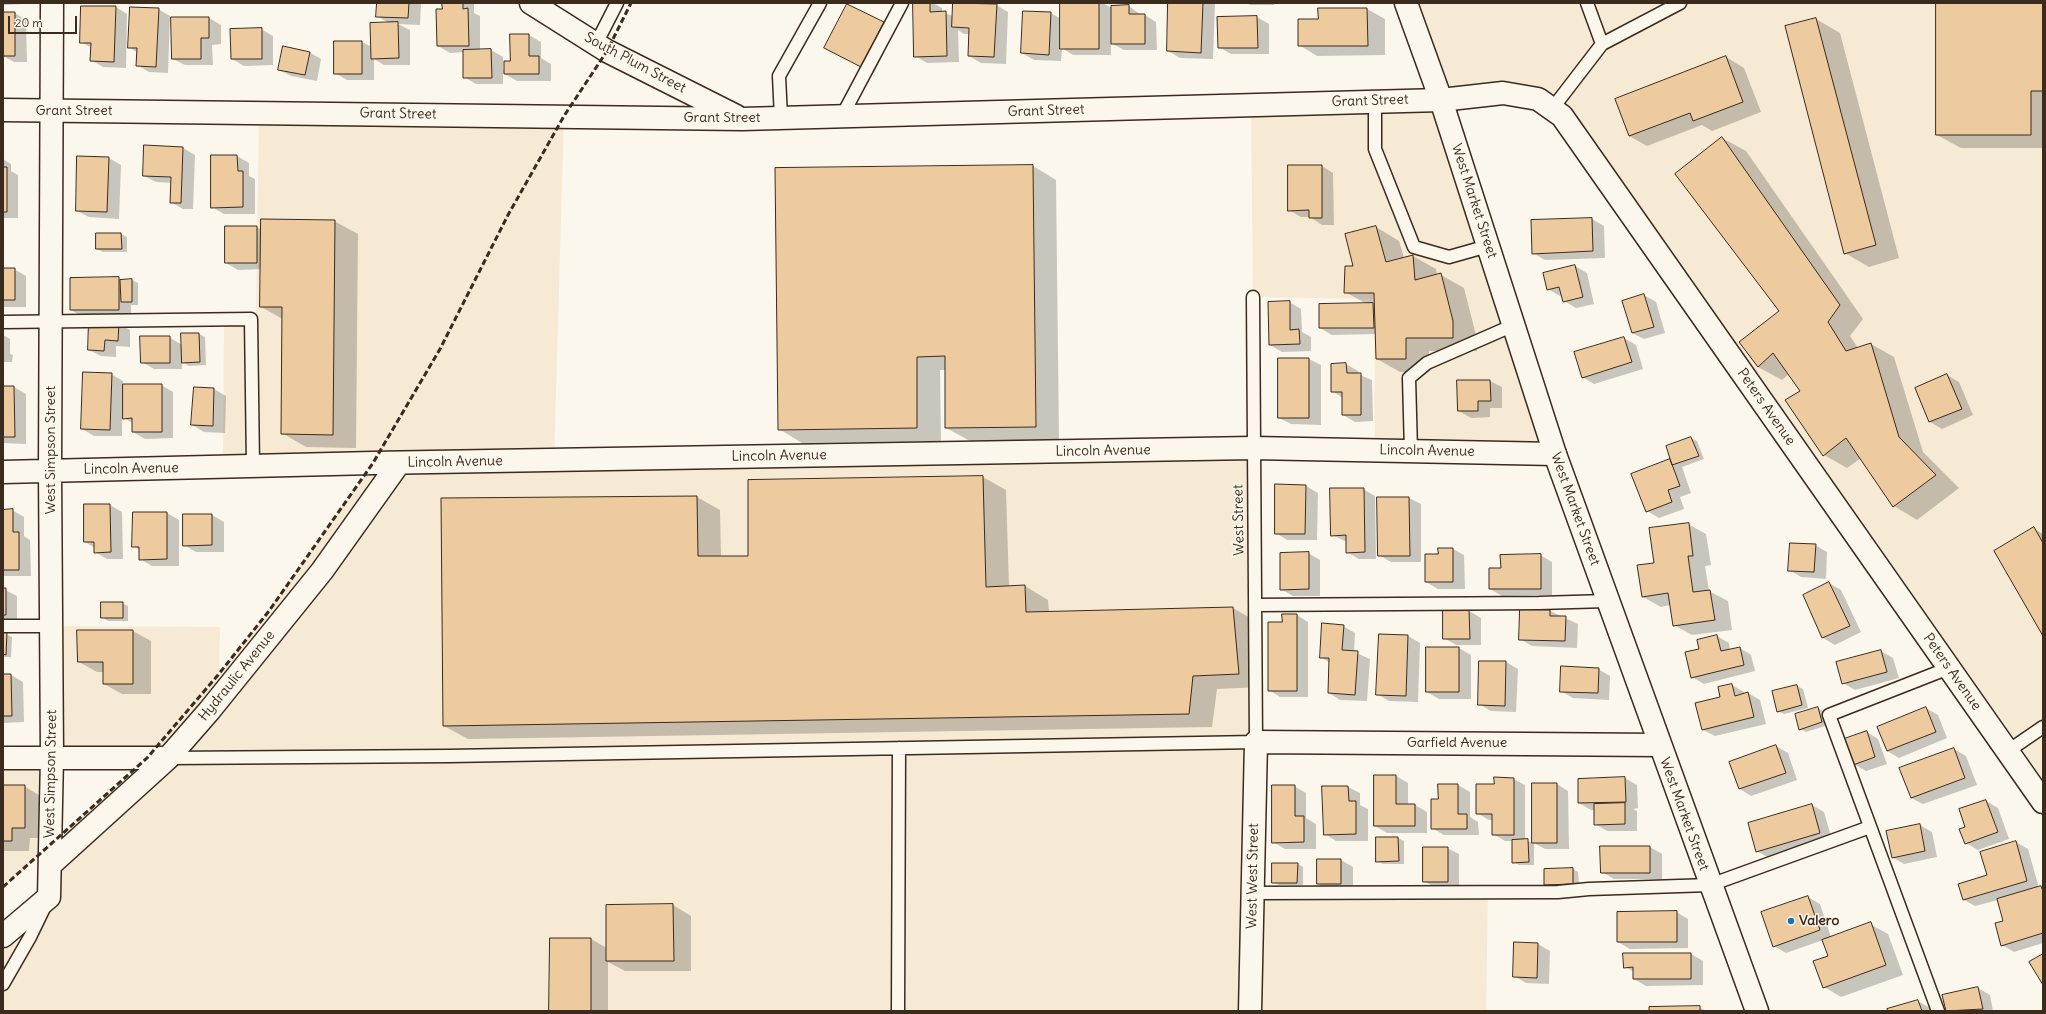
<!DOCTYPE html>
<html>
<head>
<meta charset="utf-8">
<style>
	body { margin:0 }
	#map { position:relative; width:2046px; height:1014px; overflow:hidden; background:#fbf7ec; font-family:Delius,sans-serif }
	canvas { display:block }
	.frame { position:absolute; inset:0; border:4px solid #3b2a1e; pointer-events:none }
	.scale { position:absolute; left:8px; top:16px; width:69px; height:18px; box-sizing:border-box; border:2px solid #3b2a1e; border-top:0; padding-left:5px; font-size:12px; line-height:14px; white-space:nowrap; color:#3b2a1e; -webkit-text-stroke:3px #fbf7ec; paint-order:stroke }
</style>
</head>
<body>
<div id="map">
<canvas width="2046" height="1014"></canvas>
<div class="frame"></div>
<div class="scale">20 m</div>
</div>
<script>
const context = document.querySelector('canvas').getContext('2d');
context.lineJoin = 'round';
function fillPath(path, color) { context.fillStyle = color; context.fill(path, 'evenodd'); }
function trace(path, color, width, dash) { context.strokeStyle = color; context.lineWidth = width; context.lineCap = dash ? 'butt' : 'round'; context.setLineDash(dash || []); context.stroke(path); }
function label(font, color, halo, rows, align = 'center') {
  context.font = font + ' Delius,sans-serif'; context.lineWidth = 3; context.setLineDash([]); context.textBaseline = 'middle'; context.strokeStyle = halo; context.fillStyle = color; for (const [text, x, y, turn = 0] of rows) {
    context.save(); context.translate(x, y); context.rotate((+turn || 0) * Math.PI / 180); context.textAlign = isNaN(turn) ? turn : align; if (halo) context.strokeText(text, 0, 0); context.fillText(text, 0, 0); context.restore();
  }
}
fillPath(new Path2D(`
	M1406,3H2043V802L1538,99H1442L1555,454L1375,450L1374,299L1253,297L1251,105L1441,99Z
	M259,113L564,116L554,460L1253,448V893L1488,892L1486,1011H3V936L49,897L50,845L3,887V758L52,757V626L220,627L219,674L269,611L373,464L223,467L224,319L256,318ZM52,757L147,759L51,844Z`), '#f7ead5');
fillPath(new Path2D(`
	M3,3H23V4L3,5Z
	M227,3H253V4Z
	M378,3H421L420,25L398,24L410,30V65H384L374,59V80H347L335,73L362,42L372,47L389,23L377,16Z
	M443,3H474V13L480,16V50H491L503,57V70L511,62V35H529L541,42V58L551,64V81H517L503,73V84H476L464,77V52L450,53L438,46Z
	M914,3H933L942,8V12L953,16L996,5L1008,12L1006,64L981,63L969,56L970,34H964L958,30L959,62L927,63L915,56Z
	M1061,3H1103L1112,8V7L1129,6L1141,15H1145L1156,22L1157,50H1124L1111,43V55H1073L1062,48L1061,61L1034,60L1022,53L1051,13L1061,19Z
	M1169,3H1215L1213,59L1180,58L1168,51Z
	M1246,3H1274V5H1250Z
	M1937,3H2043V148H1961L1937,135Z
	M847,5L895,30L874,73L837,54Z
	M116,7L127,14L126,68L103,67L91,60L92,48L81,42Z
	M158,9L170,16L168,73L149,72L137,65L138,53L129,47Z
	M1319,9H1367L1385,19V55L1317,56L1299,45L1319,20Z
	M3,13H15L26,20L27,62H14L3,56Z
	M1257,17L1269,24V54H1231L1219,47Z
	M209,18L221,25V44L212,45L213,65H185L173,59Z
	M1816,19L1840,33L1899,258L1869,267L1845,253Z
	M261,29L273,36V65L244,66L232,59Z
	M309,52L321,59L317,81L291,76L279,70Z
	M1726,57L1744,68L1761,112L1712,131L1702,125L1647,146L1629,136Z
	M1722,138L1746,151L1863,319L1850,336L1858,348L1871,344L1894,357L1923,452L1959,488L1917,520L1894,506L1861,458L1847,468L1824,455L1801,391L1789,374L1782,380L1758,367L1781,311Z
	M183,148L195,155L193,209H183L171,202L172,183L156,182L144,176Z
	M237,156L249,163V176L255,179V214H224L212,207Z
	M109,158L121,165L119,219L89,217L77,211Z
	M3,159L11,164V171L18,175V218H3Z
	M1033,166L1056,180L1059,440L970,441L946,428V370H940L941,441L802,443L779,429Z
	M1322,166L1333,173L1334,225H1322L1310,217H1301L1289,210Z
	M1592,219L1604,226L1605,258L1545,260L1533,253L1532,221Z
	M334,221L358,234L356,448L306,447L282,433L283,319L261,307V269L238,270L226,263L256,227L262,230Z
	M1376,227L1399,241L1404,258L1413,256L1436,269L1437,275H1441L1464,288L1476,335L1477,351H1429V372H1400L1377,359L1376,334L1332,335L1320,328L1367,304L1345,292L1354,267Z
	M97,234H121L127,237V252H103L97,249Z
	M1575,266L1587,273L1594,304L1576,308L1564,301L1562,295L1560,296L1548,289Z
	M3,269H14L26,276V307H3Z
	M119,278L122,280H132L138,283V305H131V316L83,317L71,310Z
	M1644,295L1656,302L1665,333L1644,339L1632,333Z
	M1289,302L1301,309L1302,332L1311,337V351L1282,352L1270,345Z
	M118,323L130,330V347L116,346V357L101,356L89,350Z
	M199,334L205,337L206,365L189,366L182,362V369H154L142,362L169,337L182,345Z
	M3,335L10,339V354L13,355L12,362H3Z
	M1624,338L1636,345L1643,369L1594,384L1582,377Z
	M1279,359H1309L1321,365V425L1291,424L1279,418Z
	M1346,364L1358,371V374L1372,380L1373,421L1355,422L1343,415V398L1332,391Z
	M111,374L123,381V385H161L173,392V438L145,439L133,432V423L122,417V436H94L82,429Z
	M1947,375L1959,382L1973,415L1942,429L1930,422L1916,389Z
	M1490,381L1502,387V408H1490V417L1471,418L1459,411Z
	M3,387H14L26,394V444L3,443Z
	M195,388L214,389L226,396L225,433L204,432L192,425Z
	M1691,438L1697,441L1704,459L1682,467L1691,493L1680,497L1684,509L1659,518L1647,511L1670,460L1672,462Z
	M983,477L1006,490L1009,587L1025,586L1048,600L1049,612L1233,608L1257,622L1262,687L1217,689L1212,727L468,739L444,726L697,497L720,510L721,557H749Z
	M1306,486L1318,493L1317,540H1287L1276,533Z
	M1363,489L1375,496L1376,559H1359L1347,552V542L1332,535Z
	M1378,498H1409L1421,504V562H1391L1379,555Z
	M110,505L122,512L123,559H107L95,552V548L85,542Z
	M12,510L24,517V536L30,540L31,576H3V511Z
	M167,513L179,520V566H152L140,559V550L133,546Z
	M212,515L224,522V552H196L184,545Z
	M1688,524L1706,534L1711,565L1705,566L1709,591L1728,601L1732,630L1692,635L1674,625L1671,605L1661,607L1643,597L1655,564Z
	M2034,529L2043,534V634Z
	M1815,545L1827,552L1826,579L1801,577L1789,570Z
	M1453,549L1464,555L1465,589H1438L1426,582L1439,555Z
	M1308,553L1320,560V596H1293L1281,589Z
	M1540,555L1552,562V595L1502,596L1490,589L1502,569Z
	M1829,583L1841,590L1861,632L1835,645L1823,638L1804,595Z
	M3,589L17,596V621H3Z
	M122,603L128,606V621H108L102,617Z
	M1521,610L1550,611L1578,624L1577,648L1532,646L1520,639Z
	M1469,611L1481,618V645H1456L1444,638Z
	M1297,615L1308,622V697H1280L1269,690L1283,623Z
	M1343,626L1355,633L1354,652L1370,659L1367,701L1340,700L1329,693L1330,663L1321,657Z
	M133,631L151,641V694H122L104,684V672H97L79,662Z
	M3,633L12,637L11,657H3Z
	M1380,635L1408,636L1420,643L1418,702L1389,701L1377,694Z
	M1717,636L1729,643L1730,650L1740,648L1751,655L1755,671L1704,684L1692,677L1700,650Z
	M1427,648H1459L1471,655V699H1439L1427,692Z
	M1881,651L1893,658L1899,678L1855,690L1843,683L1837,663Z
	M1506,662L1518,669L1516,712L1491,711L1479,704Z
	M1598,669L1610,676L1609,700L1573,698L1561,691Z
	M3,675H11L23,682L24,722L3,723Z
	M1732,685L1744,692L1745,694L1748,693L1760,700L1766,724L1715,736L1703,730Z
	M1797,686L1803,689L1808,708L1784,714L1778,711L1773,692Z
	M1818,708L1823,711L1828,725L1806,732L1800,729Z
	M1926,708L1938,715L1947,738L1899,758L1887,751Z
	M1867,732L1878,739L1887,764L1866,771L1854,764Z
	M1776,746L1788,753L1797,780L1751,796L1740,789Z
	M1954,749L1966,756L1977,785L1923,804L1911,798Z
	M1396,776L1408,783V805H1415L1427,812V833H1387L1375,826Z
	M1625,778L1637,785L1638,808L1633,809L1637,811V831H1607L1595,824V810H1591L1579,803V780Z
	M1513,779L1525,785V840L1533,843V784H1557L1568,791L1569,849H1545L1534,843V865H1519L1513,862V841H1505L1493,834V820H1489L1477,813L1495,785Z
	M1458,785L1470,792V817L1478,822L1479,835H1444L1432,828L1439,800Z
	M3,786H24L42,797V838H30L29,851H3Z
	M1294,786L1306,793V818L1316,824V849H1285L1273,842Z
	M1323,787H1348L1360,793V805L1368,809V841H1336L1325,834Z
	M1986,801L1998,808L2009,839L1978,850L1966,843V828Z
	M1812,805L1824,812L1832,840L1769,858L1757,851Z
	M1920,825L1932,832L1937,857L1904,864L1892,857Z
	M1377,838H1398L1404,841V864H1383L1377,861Z
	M2016,842L2028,849L2039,888H2043V943L2014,952L2002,945L2004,921L1998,900L1975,906L1964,900L1988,876Z
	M1650,847L1662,854V879H1614L1602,872Z
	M1447,848L1459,854V888H1436L1424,881Z
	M1341,860L1353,867V891H1330L1318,884Z
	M1298,864L1303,867V885H1279L1273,882Z
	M1573,869L1578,872L1579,886L1551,887L1545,884Z
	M1808,897L1820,904L1831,937L1870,924L1888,934L1903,975L1841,997L1824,987L1829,957L1823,940L1786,953L1774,946Z
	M673,905L691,916V971H625L608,962V1011H550L591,939L607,948Z
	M1676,912L1688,919V948L1630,949L1618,942Z
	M1515,943L1538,944L1550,951L1549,984L1526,983L1514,976Z
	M1691,954L1703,961V985L1646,986L1634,979V972L1625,967Z
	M1978,988L1990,995L1993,1011H1947L1944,995Z
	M1918,1001L1930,1008L1931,1011H1889Z
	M1699,1007L1706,1011H1650Z`), '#0003');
const building = new Path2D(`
	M377,3H409L408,18L376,17Z
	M442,3H463V9L468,8L469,46H437L436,9H442Z
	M913,3H930V12L946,11L947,56L914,57Z
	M953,3L997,4L994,57L968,56L969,28L952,27Z
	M1060,3H1099V49H1060Z
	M1168,3H1203L1201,53L1167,51Z
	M1936,3H2043V91H2031V135H1936Z
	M847,4L884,22L861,67L824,48Z
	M1129,5V14H1145V44H1111V6Z
	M81,6H116L114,62L90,61L91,43H80Z
	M130,7L159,8L156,67L136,66L137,48H128Z
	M1318,8H1367L1368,46H1298V19H1318Z
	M1023,11L1051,12L1049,55L1021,53Z
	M3,12H15V56H3Z
	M1257,16L1258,48H1218L1217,17Z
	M171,17H209V38H201V59H172Z
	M1816,18L1876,245L1844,254L1785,26Z
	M398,22L399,58L371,59L370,23Z
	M262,28V59H231L230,29Z
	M510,34H529V56H539V74H504V61H510Z
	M334,41H362V74H334Z
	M283,46L310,52L305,75L278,70Z
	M491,49L492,78H463V50Z
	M1726,56L1743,102L1693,121L1690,113L1629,136L1615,99Z
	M1722,137L1840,305L1828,322L1846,351L1871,343L1899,437L1936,475L1893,507L1846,438L1823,456L1785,400L1800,391L1773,353L1758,367L1739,342L1779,311L1675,174Z
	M144,145L183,147L181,203H170L171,177L143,176Z
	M211,155H237L238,171H243V207L211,208Z
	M77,156L109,157L107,212L76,211Z
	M1033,165L1036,427L945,428V356L917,357V428L778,430L775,168Z
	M1288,165H1322V218H1309V210L1288,211Z
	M3,167H7V212H3Z
	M1592,218L1593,251L1532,254L1531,220Z
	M261,219L335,220L333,435L281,434L282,307H260Z
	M225,226H257V263H225Z
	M1376,226L1386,262L1413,255L1415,280L1441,273L1453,321V338H1406V359H1376L1374,293H1344L1345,266H1353L1345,234Z
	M96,233H121L122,249H96Z
	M1575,265L1583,297L1563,302L1559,287L1547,290L1543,273Z
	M3,268H15V300H3Z
	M119,277V310H70V278Z
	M132,279V302H121L120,280Z
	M1644,294L1654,327L1632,333L1622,301Z
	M1290,301V330L1299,329L1300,344L1269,345L1268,302Z
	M1373,303L1374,328H1319V304Z
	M89,320L119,322L118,341L105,340L104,351L88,350Z
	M181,333H199L200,362L182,363Z
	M140,336H170V363H141Z
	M1624,337L1632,362L1582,378L1574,352Z
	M1278,358H1309V418H1278Z
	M1346,363L1347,373H1361V415H1342V392H1331V364Z
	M83,372L112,373L110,430L81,429Z
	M1947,374L1962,409L1929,422L1915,388Z
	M1457,380H1490L1491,401H1478V411H1458Z
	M123,384H162V432H132V418L123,419Z
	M3,386H14L15,437H3Z
	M194,387L214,388L213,426L191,425Z
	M1691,437L1699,456L1672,465L1666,446Z
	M1670,459L1680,486L1668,490L1672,502L1646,512L1631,474Z
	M983,476L986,587L1025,585L1026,612L1233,607L1239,674L1193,676L1189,714L443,726L441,498L697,496L698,556H748V480Z
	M1275,484L1306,485L1305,534H1275Z
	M1330,488H1364L1365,552L1346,553V535L1331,536Z
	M1377,497H1409L1410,556H1378Z
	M84,504H110L111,552L94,553V542H84Z
	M13,509V532H19V570H3V510Z
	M133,512H167V559L139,560V547H132Z
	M183,514H212V545L183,546Z
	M1689,523L1693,556H1688L1693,592L1710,590L1715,620L1673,626L1668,593L1642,597L1637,565L1654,563L1649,528Z
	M2034,527L2043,543V636L1994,551Z
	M1790,543L1816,544L1814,572L1788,571Z
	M1438,548H1453V582H1425V554H1438Z
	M1309,552V589L1280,590V553Z
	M1541,554V589H1489V568H1501L1500,555Z
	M1829,582L1850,626L1822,638L1803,595Z
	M3,588H6V615H3Z
	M101,602H123V618H101Z
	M1520,609L1550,610V616H1566L1565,641L1519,640Z
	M1443,610H1469L1470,639H1443Z
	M1282,614H1297V691H1268V622H1282Z
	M1322,623L1344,625L1342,650L1358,651L1355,695L1328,693L1329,658H1320Z
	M77,630H133V684H103V662H78Z
	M3,632H7L6,655L3,654Z
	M1379,634L1408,635L1406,696L1376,695Z
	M1717,635L1721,651L1740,647L1744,665L1691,678L1685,652L1699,649L1697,640Z
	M1426,647H1459V692H1426Z
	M1881,650L1887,672L1842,684L1836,662Z
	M1479,661H1506L1505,706L1478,705Z
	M1561,666L1599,668L1598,693L1560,692Z
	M3,674H11L12,716H3Z
	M1732,684L1735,696L1748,692L1754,717L1702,730L1695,703L1720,697L1718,687Z
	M1797,685L1802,705L1777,712L1772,691Z
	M1818,707L1822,722L1799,730L1795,714Z
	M1926,707L1936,732L1887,751L1877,727Z
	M1867,731L1875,757L1853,765L1844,739Z
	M1776,745L1786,773L1739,789L1729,762Z
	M1954,748L1965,778L1911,798L1899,768Z
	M1374,775H1396V804H1415V826H1374Z
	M1494,777L1514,778V835H1492V814H1476V784H1494Z
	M1625,777L1626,802L1578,803V779Z
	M1532,783H1557V843H1532Z
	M1438,784H1458V814H1467V829H1431V799H1438Z
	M3,785H25V828H12V841H3Z
	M1272,785H1295V816H1304V842L1272,843Z
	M1322,786H1348L1349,801H1356V834L1324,835Z
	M1986,800L1998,832L1965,844L1959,829L1965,827L1959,809Z
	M1625,803V824L1594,825V804Z
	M1812,804L1820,833L1756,852L1748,823Z
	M1920,824L1925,851L1892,858L1886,831Z
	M1376,837H1398L1399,861L1376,862Z
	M1528,839L1529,862L1512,863V840Z
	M2016,841L2027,881L1963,900L1958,884L1987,875L1980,852Z
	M1600,846H1650V873H1601Z
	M1423,847H1448V882H1423Z
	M1317,859H1341V884H1317Z
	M1272,863H1298L1297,883H1272Z
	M1573,868V884L1544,885V869Z
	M2041,886L2043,891V933L2001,946L1995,923L2003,921L1997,899Z
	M1808,896L1820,930L1773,947L1761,912Z
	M673,904L674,961H606V905Z
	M1677,911V942H1617V912Z
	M1871,922L1886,965L1823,988L1813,961L1828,956L1822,940Z
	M550,938H591V1011H549Z
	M1514,942L1538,943L1537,978L1513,977Z
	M1623,953H1691V979H1633V967L1624,968Z
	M2043,954V985L2029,962Z
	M1978,987L1983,1009L1946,1011L1942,995Z
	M1918,1000L1922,1011H1888L1887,1009Z
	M1700,1006V1011H1649V1007Z`);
fillPath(building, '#edcb9f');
trace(building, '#3b2a1e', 1);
const service = new Path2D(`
	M1587,3L1602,44
	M596,44L617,3
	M1375,101V149L1414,247L1449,257L1488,246
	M1552,109L1602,44L1680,3
	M842,116L902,3
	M781,118L779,76L820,3
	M3,322L251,319L253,466
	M1411,451L1409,378L1427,363L1514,325
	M1255,605L1539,603L1607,601
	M3,626H52
	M2008,751L2043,727
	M168,758L449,756L1256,742L1253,297
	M1253,893L1558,892L1589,889L1710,885L1870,827
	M3,984L30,937L45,906
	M898,1011L899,748
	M1938,1011L1829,715L1949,668`);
const minor = new Path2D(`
	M531,3L607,51L736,116
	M3,110L742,119L1441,100L1503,93L1538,99L1562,116L2043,802
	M3,472L373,463L1253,448L1555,454
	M3,758H168
	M50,865L168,758L209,711L322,571L399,463
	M3,936L49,897L52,757L50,471L52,3
	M1250,1011L1256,742L1659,745`);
const secondary = new Path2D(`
	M1406,3L1441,100L1555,454L1757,1011`);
trace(service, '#3b2a1e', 15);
trace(minor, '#3b2a1e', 25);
trace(secondary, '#3b2a1e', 25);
trace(service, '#fbf7ec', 12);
trace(minor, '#fbf7ec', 22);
trace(secondary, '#fbf7ec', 22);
trace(new Path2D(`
	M3,887L147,758L218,675L269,611L373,463L440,349L508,215L564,116L607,51L631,3`), '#3b2a1e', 3, [6, 3]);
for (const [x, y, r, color] of [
	[1791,921,4,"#1f6fb2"]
]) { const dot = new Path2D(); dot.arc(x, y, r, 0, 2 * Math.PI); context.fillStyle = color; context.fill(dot); trace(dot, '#fbf7ec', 1.5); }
label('14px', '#3b2a1e', '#fbf7ec', [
	["South Plum Street",635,63,28],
	["Grant Street",1370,101,-2],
	["Grant Street",74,111],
	["Grant Street",1046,111,-2],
	["Grant Street",398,114,1],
	["Grant Street",722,118],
	["West Market Street",1474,201,72],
	["Peters Avenue",1766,407,55],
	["West Simpson Street",51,450,-90],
	["Lincoln Avenue",1103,451,-1],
	["Lincoln Avenue",1427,451,1],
	["Lincoln Avenue",779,456,-1],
	["Lincoln Avenue",455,462,-1],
	["Lincoln Avenue",131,469,-1],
	["West Market Street",1575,509,70],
	["West Street",1239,520,-91],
	["Peters Avenue",1952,672,55],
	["Hydraulic Avenue",237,676,-51],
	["Garfield Avenue",1457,743],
	["West Simpson Street",51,774,-89],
	["West Market Street",1684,814,70],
	["West West Street",1253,876,-89]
]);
label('bold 14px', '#3b2a1e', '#fbf7ec', [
	["Valero",1799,921]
], 'left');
</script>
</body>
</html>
